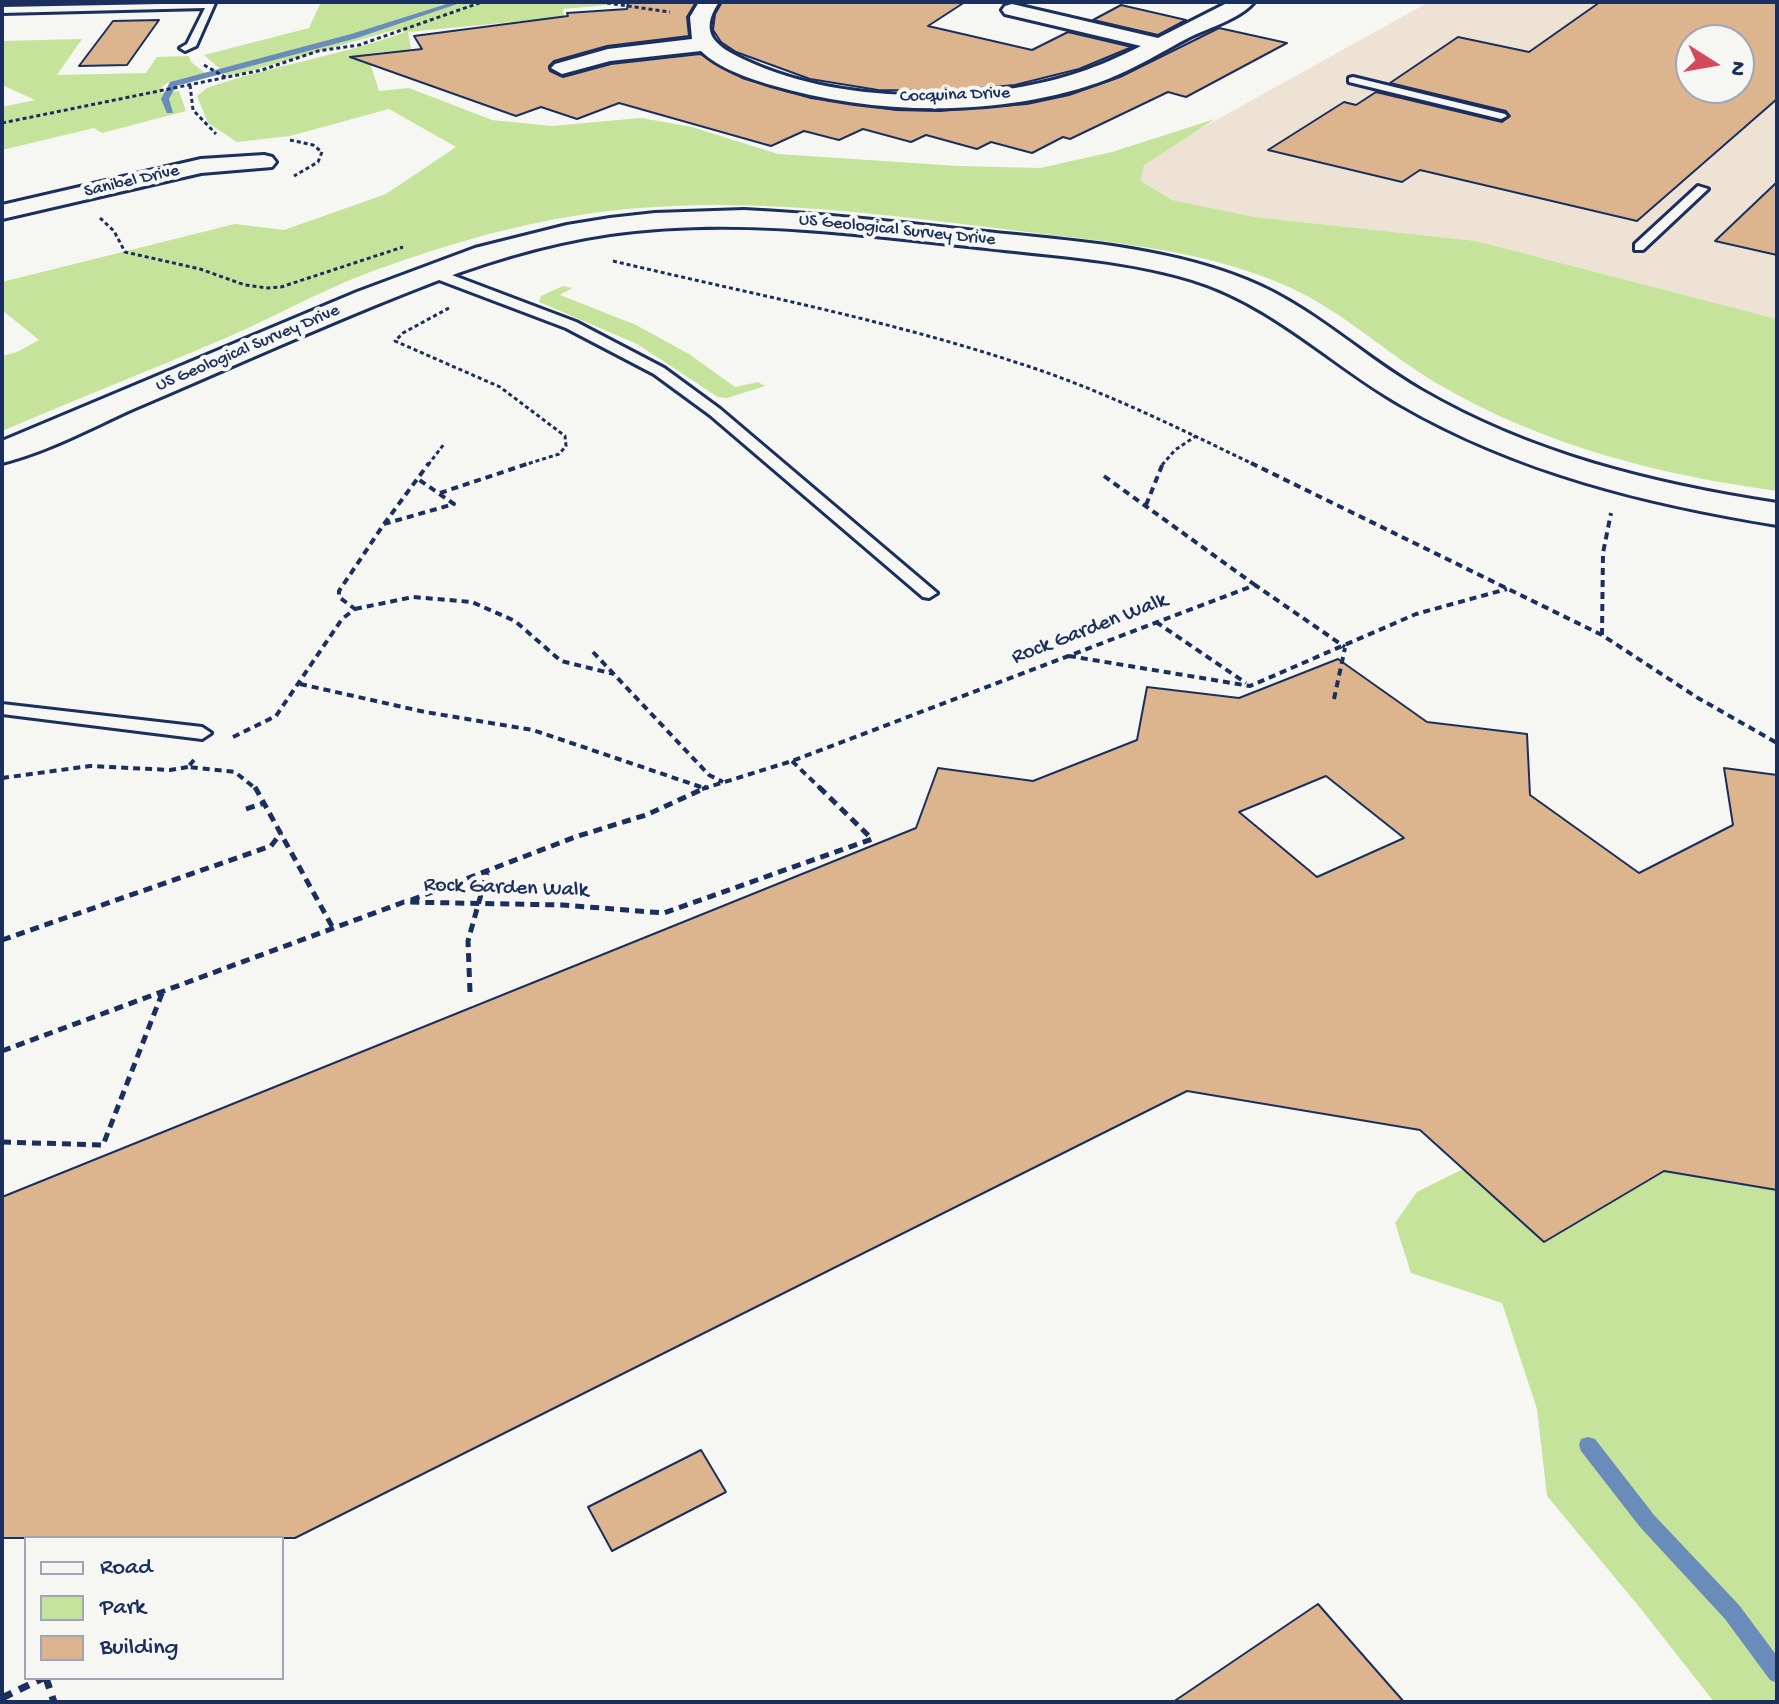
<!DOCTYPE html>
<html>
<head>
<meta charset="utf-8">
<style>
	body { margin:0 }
	#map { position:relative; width:1779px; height:1704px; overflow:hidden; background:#f6f6f2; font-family:"Gochi Hand",sans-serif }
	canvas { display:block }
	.frame { position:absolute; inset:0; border:4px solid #1b2f5e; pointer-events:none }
	.legend { position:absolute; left:24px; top:1536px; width:260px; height:144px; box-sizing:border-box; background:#f6f6f2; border:2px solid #9ea6b7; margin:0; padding:10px 14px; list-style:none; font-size:24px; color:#1b2f5e }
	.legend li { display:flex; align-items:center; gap:16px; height:40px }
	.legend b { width:40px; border:2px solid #9ea6b7 }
	.north { position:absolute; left:1675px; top:24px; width:80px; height:80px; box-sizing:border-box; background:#f6f6f2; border:2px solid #9ea6b7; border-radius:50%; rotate:101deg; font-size:22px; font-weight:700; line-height:32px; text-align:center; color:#1b2f5e }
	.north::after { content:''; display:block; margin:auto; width:28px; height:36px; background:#d1495b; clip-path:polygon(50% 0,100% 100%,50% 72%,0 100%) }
</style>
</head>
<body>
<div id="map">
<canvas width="1779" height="1704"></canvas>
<div class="frame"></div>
<ul class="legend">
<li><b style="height:10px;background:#f6f6f2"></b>Road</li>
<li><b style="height:22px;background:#c6e39b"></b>Park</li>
<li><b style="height:22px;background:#dcb48d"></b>Building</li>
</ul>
<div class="north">N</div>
</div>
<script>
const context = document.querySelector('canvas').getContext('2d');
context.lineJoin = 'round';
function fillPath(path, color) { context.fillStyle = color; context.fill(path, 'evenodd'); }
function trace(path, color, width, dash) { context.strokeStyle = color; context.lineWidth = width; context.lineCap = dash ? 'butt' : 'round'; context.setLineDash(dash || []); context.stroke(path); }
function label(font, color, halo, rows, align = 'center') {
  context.font = font + ' "Gochi Hand",sans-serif'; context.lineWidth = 8; context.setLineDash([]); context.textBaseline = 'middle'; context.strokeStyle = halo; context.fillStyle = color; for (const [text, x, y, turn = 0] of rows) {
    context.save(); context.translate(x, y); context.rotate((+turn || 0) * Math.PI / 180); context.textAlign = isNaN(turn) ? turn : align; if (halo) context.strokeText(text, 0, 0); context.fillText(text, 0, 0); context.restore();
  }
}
fillPath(new Path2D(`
	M1429,2H1777V319L1476,241L1255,217L1172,200L1141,181L1144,165L1173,144ZM1691,40H1739V88H1691Z`), '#eee2d4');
fillPath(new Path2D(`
	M321,2H607L606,5L563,9L564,17L408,32L411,49L367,54L379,91L409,88L492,120L552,126L641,118L692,127L778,154L958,166L1040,168L1112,152L1215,119L1144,165L1141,181L1172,200L1255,217L1476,241L1777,319V491C1659,475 1542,445 1438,384C1387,354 1344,312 1289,287C1198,246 1092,241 995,228C865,212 731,195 601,212C521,222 440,246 365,274C318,292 274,317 228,337C153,369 77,399 2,431V356L17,352L39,340L2,310V282L235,224L284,230L386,194L456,147L389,109L290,136L237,142L208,123L197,96L207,88C272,65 341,56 405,32L398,29L239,74L227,75L204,55L309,28Z
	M82,39L57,75L146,73L157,57L189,56L191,62L205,73L167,83L161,88V93L179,91L186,111L102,133L94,128L2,150V107L35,100L2,85V41Z
	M563,286L572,288L560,295L636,325L689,354L735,387L758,382L765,386L727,398L718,397L637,344L539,302L541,296Z
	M1463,1169L1544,1242L1664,1171L1777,1190V1702H1714L1641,1609L1547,1496L1537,1409L1502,1303L1411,1273L1395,1223L1417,1192Z`), '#c6e39b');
fillPath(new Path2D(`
	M453,2H463L357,38L176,86L169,99L173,113H167L161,99L170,82L351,34Z
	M1588,1437L1595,1439L1654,1515L1739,1605L1777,1656V1683L1770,1680L1725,1619L1640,1527L1581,1451L1579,1445L1581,1439Z`), '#698cba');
const building = new Path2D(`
	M628,2H696L687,17L689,36L607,46L554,61L549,66L550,71L563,77L611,64L700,54L742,78L811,98L896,110L940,111L1027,104L1069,95L1120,77L1219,28L1287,43L1186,97L1168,92L1070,139L1063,137L1032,153L991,142L977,149L926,135L911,142L863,129L839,140L804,131L771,146L619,103L577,119L541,107L516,116L350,57L422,49L414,36L568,16L567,13L627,9Z
	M722,2H965L928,26L1032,50L1068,32L1132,47L1079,69L1015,85L947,91L878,90L810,79L736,52L721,42L713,30L715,14Z
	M1600,2H1777V99L1637,221L1420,170L1402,182L1268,150L1344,102L1356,105L1376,92L1502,122L1510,116L1506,111L1390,83L1458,37L1529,52ZM1691,40H1739V88H1691Z
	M1121,5L1186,20L1158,35L1093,20Z
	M159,20L127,65L79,66L113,21Z
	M1777,182V255L1715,241Z
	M1338,659L1427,722L1527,734L1530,795L1639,873L1733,825L1724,768L1777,775V1190L1664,1171L1544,1242L1420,1130L1187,1091L295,1538H2V1197L916,828L938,768L1033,781L1137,740L1147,687L1239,698ZM1326,776L1404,838L1317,877L1239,812Z
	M701,1450L726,1492L612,1551L588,1507Z
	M1318,1604L1404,1702H1173Z`);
fillPath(building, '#dcb48d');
trace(building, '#1b2f5e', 2);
const service = new Path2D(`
	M215,3L196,46L185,51L180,48L187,44L205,8L2,13V7Z
	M1353,77L1505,114L1507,116L1501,119L1349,82V78Z
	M1698,186L1708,189L1643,250H1635V244Z
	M426,269H436L576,322L664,368L720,409L937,593L929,598L923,597L710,415L654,374L566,328L426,275Z
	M2,704L202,727L211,733L202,739L2,714Z`);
const minor = new Path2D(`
	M699,2H719C697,34 717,47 745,60C826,98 927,101 1015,88C1062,80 1098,68 1141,46L1005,14L1002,10L1005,6L1012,4L1158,38L1229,2H1254C1241,18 1209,28 1190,37C1163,51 1136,68 1108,79C1005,118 876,116 771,85C748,78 718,68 701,51L610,61L562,74L551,68L555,64L608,49L692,39L690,17Z
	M264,155L272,157L276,162L272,167L201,173L2,219V205L201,159Z`);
const tertiary = new Path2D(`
	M744,210C825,214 905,223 986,232C1074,241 1165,247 1247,280C1312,306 1362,356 1421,390C1531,454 1653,484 1777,503V525C1646,504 1517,472 1401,405C1330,364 1273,305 1192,280C1119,258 1042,255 968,246C849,233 730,217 610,234C542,244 475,265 411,291C317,328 225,370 133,409C91,428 47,452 2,463V441L357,292L475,248L567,225L610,218L655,213Z`);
trace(service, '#1b2f5e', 6);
trace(minor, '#1b2f5e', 6);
trace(tertiary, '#1b2f5e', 6);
trace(new Path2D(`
	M531,2H585
	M600,2L670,12
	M204,65L227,78
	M190,85L193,110L216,134
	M2,123L262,70L318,51L359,45L482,2
	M290,140L313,145L322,152L318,162L294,176
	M100,218L114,231L125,252L200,269L245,285L268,288L281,287L403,247
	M613,261C747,293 884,319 1015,362C1098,388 1176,427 1255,465
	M449,308L403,333L395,341L500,387L565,436L566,446L559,454L524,465
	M428,465L444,444
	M1162,465L1175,450L1196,436`), '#1b2f5e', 3, [4, 3]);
trace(new Path2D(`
	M1251,463L1602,635L1698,698L1777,743
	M1104,476L1255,585
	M440,493L530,463
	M1146,505L1163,463
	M384,524L429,463
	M355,609L413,597L472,602L515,621L561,661L614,674
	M1156,622L1246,683
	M1602,635L1603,553L1611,513
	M593,652L709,775L723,782
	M1069,656L1250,686L1416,614L1507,589
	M300,684L425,712L533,730L704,788
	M1334,699L1345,648
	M233,737L276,716L342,619L355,609L339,597V591L384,524L454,504L418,479
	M194,760L188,767L235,772L256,789
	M792,761L821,789
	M2,778L90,766L170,770L188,767
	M702,789L792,761L1255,585L1345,647`), '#1b2f5e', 4, [7, 5]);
trace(new Path2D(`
	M255,787L333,928
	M246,809L264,803
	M411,900L575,837L646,815L707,787
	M2,940L271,846L281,833
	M470,992L468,941L487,873
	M2,1051L404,902L563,905L664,913L872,839L819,787
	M2,1142L103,1145L163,991`), '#1b2f5e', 5, [9, 6]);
trace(new Path2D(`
	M46,1678L54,1702
	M2,1698L43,1678`), '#1b2f5e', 7, [11, 8]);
fillPath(service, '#f6f6f2');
fillPath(minor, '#f6f6f2');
fillPath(tertiary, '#f6f6f2');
label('18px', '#1b2f5e', '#f6f6f2', [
	["Cocquina Drive",955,96,-2],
	["Sanibel Drive",132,182,-13],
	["US Geological Survey Drive",897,231,6],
	["US Geological Survey Drive",248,349,-23]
]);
label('22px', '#1b2f5e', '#f6f6f2', [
	["Rock Garden Walk",1090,630,-21],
	["Rock Garden Walk",506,889,2]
]);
</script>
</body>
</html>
